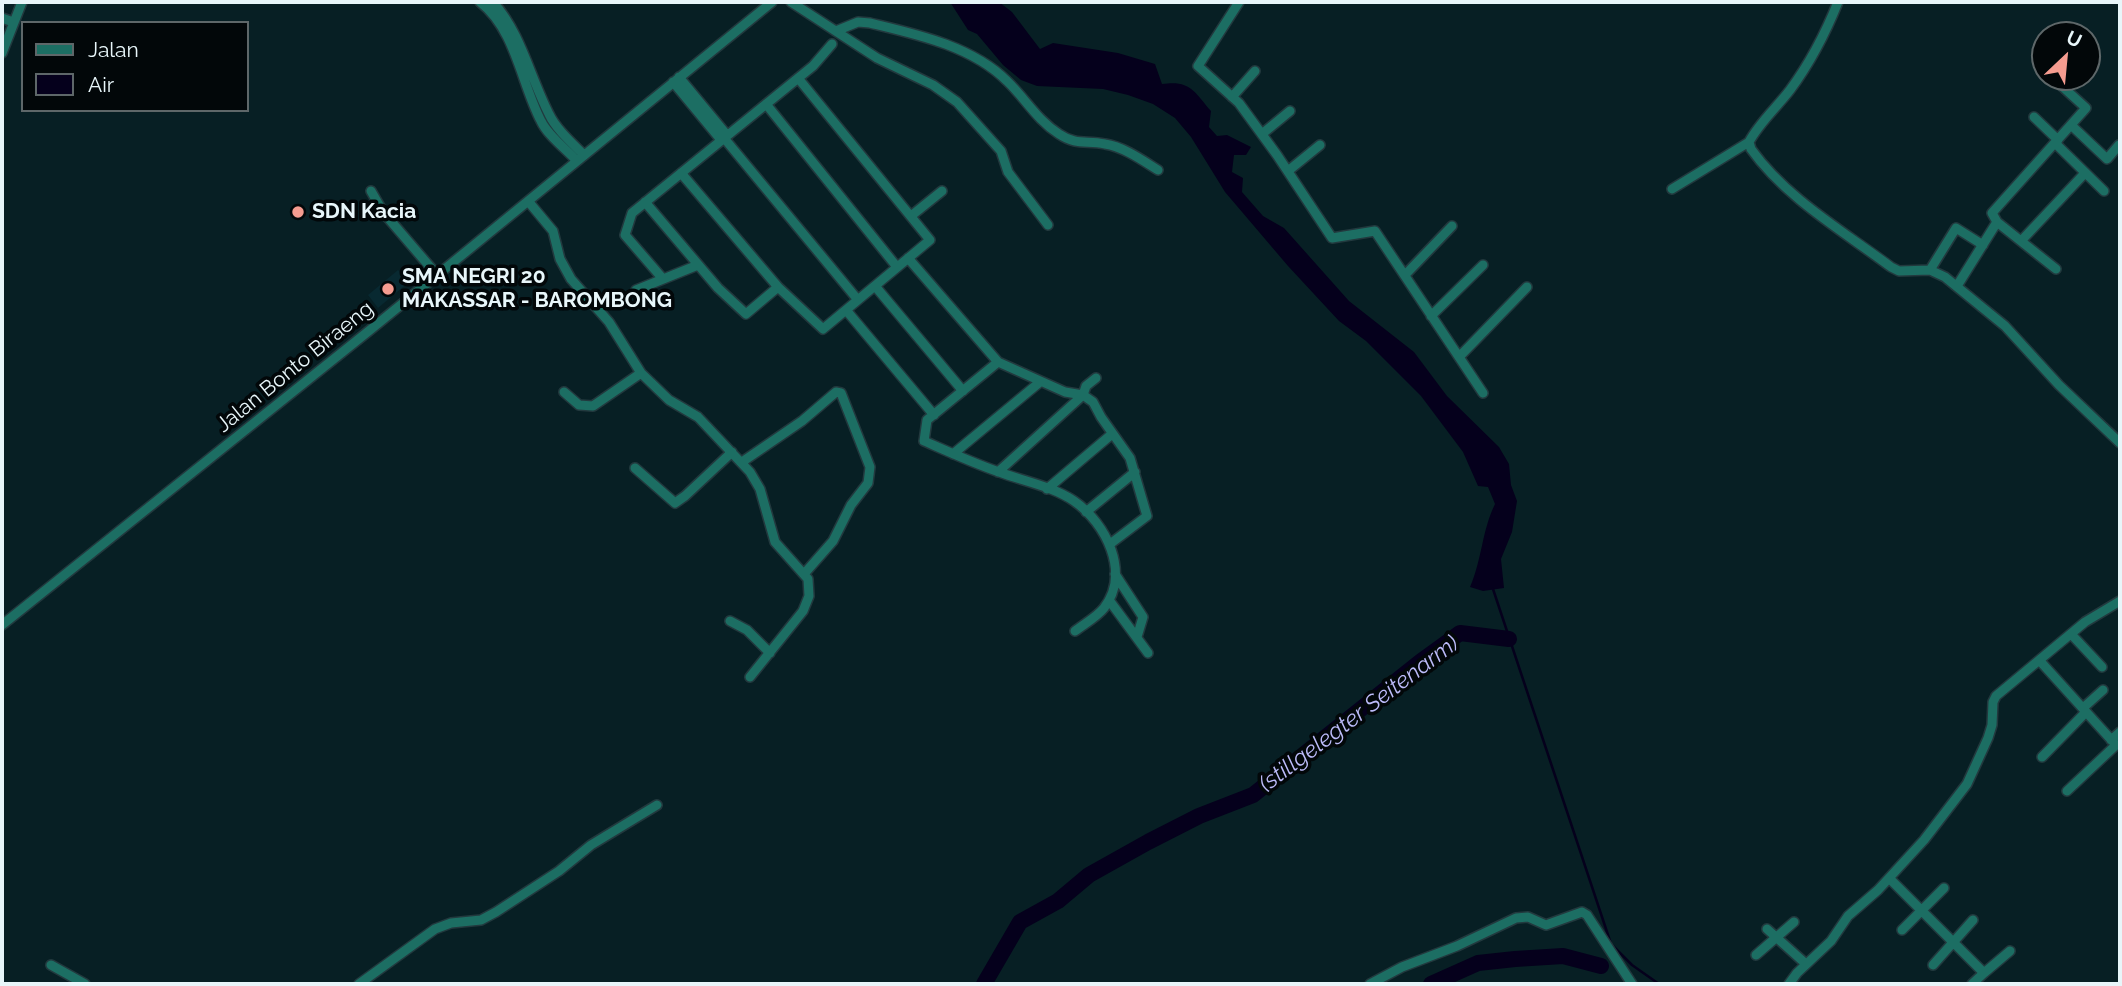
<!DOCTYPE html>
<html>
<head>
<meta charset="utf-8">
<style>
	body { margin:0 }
	#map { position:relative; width:2122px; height:986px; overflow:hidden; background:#071f24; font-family:Raleway,sans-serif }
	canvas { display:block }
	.frame { position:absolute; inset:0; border:4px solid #e8f6fa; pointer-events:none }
	.legend { position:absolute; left:21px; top:21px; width:228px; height:91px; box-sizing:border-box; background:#020709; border:2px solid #5e6769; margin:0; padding:9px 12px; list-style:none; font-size:21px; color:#e8f6fa }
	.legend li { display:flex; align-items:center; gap:14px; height:35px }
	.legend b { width:35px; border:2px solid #5e6769 }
	.north { position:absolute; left:2031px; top:21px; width:70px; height:70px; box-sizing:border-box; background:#020709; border:2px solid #5e6769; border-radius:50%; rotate:26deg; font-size:19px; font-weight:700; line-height:28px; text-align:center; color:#e8f6fa }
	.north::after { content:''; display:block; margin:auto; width:24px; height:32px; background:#f59c90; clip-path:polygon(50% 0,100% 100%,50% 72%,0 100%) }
</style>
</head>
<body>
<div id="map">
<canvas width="2122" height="986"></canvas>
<div class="frame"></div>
<ul class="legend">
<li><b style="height:9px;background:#1c6e63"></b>Jalan</li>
<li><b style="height:19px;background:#05001c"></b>Air</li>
</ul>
<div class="north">U</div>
</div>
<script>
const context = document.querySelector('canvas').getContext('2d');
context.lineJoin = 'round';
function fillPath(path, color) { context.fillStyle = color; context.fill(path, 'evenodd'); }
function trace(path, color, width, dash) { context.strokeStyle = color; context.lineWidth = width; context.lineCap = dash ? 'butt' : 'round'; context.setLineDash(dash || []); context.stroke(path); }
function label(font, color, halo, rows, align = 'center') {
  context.font = font + ' Raleway,sans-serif'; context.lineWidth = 7; context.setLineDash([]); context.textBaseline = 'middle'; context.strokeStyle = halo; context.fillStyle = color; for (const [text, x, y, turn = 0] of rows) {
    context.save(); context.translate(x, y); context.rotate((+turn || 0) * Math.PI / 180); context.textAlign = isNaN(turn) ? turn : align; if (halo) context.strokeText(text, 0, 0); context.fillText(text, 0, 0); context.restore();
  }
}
fillPath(new Path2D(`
	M398,270L409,282L378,308L368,295Z`), '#082931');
fillPath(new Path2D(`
	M950,2H999L1012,12L1040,49L1053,43L1118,53L1155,64L1162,84C1190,80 1194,91 1211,111L1209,127L1217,136L1227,135L1251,147L1246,155H1234L1232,172L1243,178L1242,192L1263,216L1284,228L1349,301L1414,352L1447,396L1499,447L1509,464L1511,485L1517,501L1512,532L1501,559L1504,588L1483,591L1470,587C1482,560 1482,530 1495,504L1488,487L1478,486L1463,452L1421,396L1366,341L1339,321L1288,266L1225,192L1191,137L1175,118L1153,104L1128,95L1103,89L1037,86L1021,80L1003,65L977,34L968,30Z`), '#05001c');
trace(new Path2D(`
	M1493,589L1611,944L1632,965L1659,984`), '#05001c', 2.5);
trace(new Path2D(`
	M984,984L1020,922L1058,901L1089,875L1148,842L1199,816L1253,795L1420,662L1460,633L1509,639
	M1431,984L1478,963L1515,959L1563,956L1601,966`), '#05001c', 16);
const minor = new Path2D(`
	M480,2C516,30 521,83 541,121C548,136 566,149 577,161
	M493,2C521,33 530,77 549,114C556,129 572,143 584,155
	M791,2L877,58L933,85L957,102L1001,151L1008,172L1048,225
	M1239,2L1198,66L1239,103L1277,155L1332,238L1375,231L1483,393
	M1838,2C1826,32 1810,63 1790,90C1777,107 1759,123 1749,142L1751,149C1786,198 1843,231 1891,267L1899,271L1930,270L1945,277L2005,326L2059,385L2120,443
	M2,18L13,22
	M836,31L858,22L870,23C916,34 972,46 1007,81C1025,98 1037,120 1059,134C1077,146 1086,140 1105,144C1124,147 1142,160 1158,170
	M2,53L22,2
	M679,77L727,135
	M673,82L721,140
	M1232,97L1255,71
	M766,104L897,267
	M2034,117L2058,140
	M2071,125L2107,159L2119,145
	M1262,134L1290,111
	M724,138L858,300
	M2055,143L2104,191
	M1288,171L1320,145
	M681,173L778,287L823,329L930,240L798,78
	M1672,189L1749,142
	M371,191L383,212L437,275
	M528,201L553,231L560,259L571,279L609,322L641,373L669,400L698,417L750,472L760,489L775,542L808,579L809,596L803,611L750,677
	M645,202L718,288L746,314L778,287
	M911,216L942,191
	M1997,222L2056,269
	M2021,241L2085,173
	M908,258L998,362L1065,392L1083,395L1093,402L1101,417L1130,458L1147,516L1110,544
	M1930,270L1956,228L1983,245
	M1405,275L1452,226
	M663,279L625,235L632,213L813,66L832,44
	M875,286L963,391
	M1957,286L1997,222L1992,213L2086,108L2053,78
	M636,290L698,265
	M846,310L934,415
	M1431,316L1483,265
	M1459,357L1527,287
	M998,362L927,420L924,441C949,452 973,463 999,472C1023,481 1052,486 1074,501C1106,523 1131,573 1104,608C1097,617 1084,624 1075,631
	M564,392L579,405L593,406L641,373
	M953,454L1040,382
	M742,462L802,421L836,392L841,393L870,467L868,483L851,505L833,541L804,574
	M635,468L675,503L685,496L732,452
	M998,472L1083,395L1086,386L1096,378
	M1047,489L1112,434
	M1086,512L1135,472
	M1115,574L1143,617L1137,637
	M1109,600L1148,653
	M730,621L747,630L770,653
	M2,625L370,330L772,2
	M2071,634L2102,667
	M2040,661L2116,745L2067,791
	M2083,708L2103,690
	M2111,740L2120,732
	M2042,757L2086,712
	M1889,878L1984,973L2010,951
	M1767,929L1806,964
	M1902,930L1944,888
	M1756,955L1794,922
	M51,965L85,984
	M1933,965L1973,920
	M359,984L435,929L451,923L481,920L496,912L559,871L591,845L657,805
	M1370,984L1402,967L1457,946L1516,918L1528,917L1546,925L1582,912L1587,915L1632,984
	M1789,984L1797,973L1831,941L1848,916L1878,890L1924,840L1967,784L1988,738L1992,725L1993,702L1996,696L2085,622L2120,601
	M1972,984L1984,973`);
trace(minor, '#22393e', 12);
trace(minor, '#1c6e63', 9);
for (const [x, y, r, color] of [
	[298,212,7,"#f59c90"],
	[388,289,7,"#f59c90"]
]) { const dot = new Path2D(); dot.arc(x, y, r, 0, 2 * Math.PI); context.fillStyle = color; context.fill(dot); trace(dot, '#020709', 2.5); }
label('bold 21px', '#e8f6fa', '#020709', [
	["SDN Kacia",312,212],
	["SMA NEGRI 20",402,277],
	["MAKASSAR - BAROMBONG",402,301]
], 'left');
label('21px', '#e8f6fa', '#020709', [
	["Jalan Bonto Biraeng",295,367,-39]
]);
label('italic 23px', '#bcbbf9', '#020709', [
	["(stillgelegter Seitenarm)",1359,714,-37]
]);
</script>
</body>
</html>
